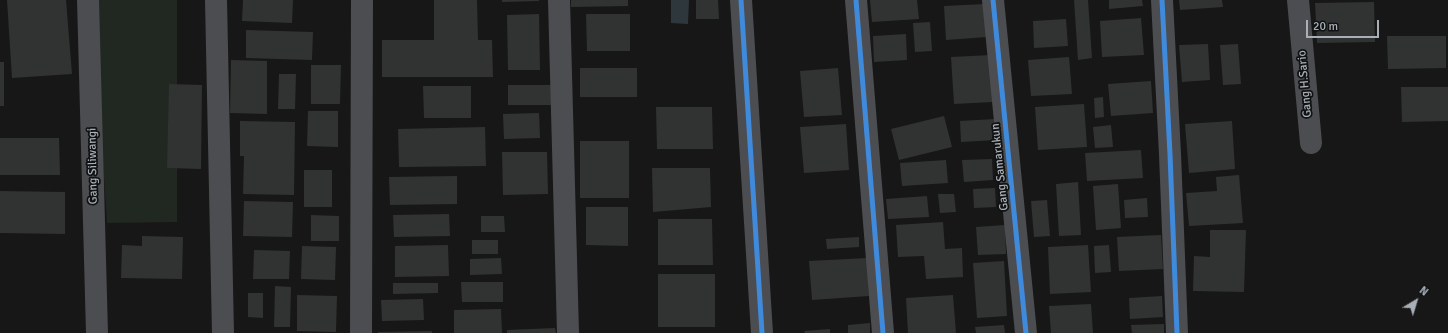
<!DOCTYPE html>
<html>
<head>
<meta charset="utf-8">
<style>
	body { margin:0 }
	#map { position:relative; width:1448px; height:333px; overflow:hidden; background:#171717; font-family:Signika,sans-serif }
	canvas { display:block }
	.north { position:absolute; left:1396px; top:281px; width:40px; height:40px; -webkit-text-stroke:3px #111213; paint-order:stroke; rotate:38deg; font-size:11px; font-weight:700; line-height:16px; text-align:center; color:#a9afb7 }
	.north::after { content:''; display:block; margin:auto; width:14px; height:18px; background:#a9afb7; clip-path:polygon(50% 0,100% 100%,50% 72%,0 100%) }
	.scale { position:absolute; left:1306px; top:20px; width:73px; height:18px; box-sizing:border-box; border:2px solid #a9afb7; border-top:0; padding-left:5px; font-size:12px; line-height:14px; white-space:nowrap; color:#a9afb7; -webkit-text-stroke:3px #111213; paint-order:stroke }
</style>
</head>
<body>
<div id="map">
<canvas width="1448" height="333"></canvas>
<div class="north">N</div>
<div class="scale">20 m</div>
</div>
<script>
const context = document.querySelector('canvas').getContext('2d');
context.lineJoin = 'round';
function fillPath(path, color) { context.fillStyle = color; context.fill(path, 'evenodd'); }
function trace(path, color, width, dash) { context.strokeStyle = color; context.lineWidth = width; context.lineCap = dash ? 'butt' : 'round'; context.setLineDash(dash || []); context.stroke(path); }
function label(font, color, halo, rows, align = 'center') {
  context.font = font + ' Signika,sans-serif'; context.lineWidth = 3.5; context.setLineDash([]); context.textBaseline = 'middle'; context.strokeStyle = halo; context.fillStyle = color; for (const [text, x, y, turn = 0] of rows) {
    context.save(); context.translate(x, y); context.rotate((+turn || 0) * Math.PI / 180); context.textAlign = isNaN(turn) ? turn : align; if (halo) context.strokeText(text, 0, 0); context.fillText(text, 0, 0); context.restore();
  }
}
fillPath(new Path2D(`
	M92,0H177V222L107,223Z`), '#212721');
fillPath(new Path2D(`
	M671,0H689L688,24L671,23Z`), '#2e383c');
fillPath(new Path2D(`
	M7,0H66L72,74L12,78Z
	M243,0H293L292,23L242,21Z
	M434,0H477L478,40H492L493,77H382V40H434Z
	M502,0H539V1L502,2Z
	M571,0H628V6L571,7Z
	M696,0H718L719,19H696Z
	M870,0H917L919,19L872,22Z
	M1074,0H1088L1092,58L1078,60Z
	M1109,0H1142L1143,6L1109,9Z
	M1179,0H1222L1223,7L1180,10Z
	M1374,2L1375,42L1317,43L1315,3Z
	M985,4L987,37L946,40L944,6Z
	M539,14L540,70H508L507,15Z
	M586,14H630V51H587Z
	M1141,18L1144,55L1102,57L1100,21Z
	M1066,19L1068,46L1034,48L1033,21Z
	M930,22L932,51L915,52L913,23Z
	M246,30L313,32L312,60L246,58Z
	M906,34L907,60L874,62L873,36Z
	M1387,36H1446V68L1388,69Z
	M1208,44L1210,80L1182,82L1179,45Z
	M1238,44L1241,84L1223,85L1220,45Z
	M991,55L993,102L954,104L951,57Z
	M1069,57L1072,94L1031,96L1028,60Z
	M231,60L267,61V114L230,113Z
	M0,62H4V106H0Z
	M311,65H341L340,104H311Z
	M580,68H637V97H580Z
	M838,68L842,115L804,117L800,71Z
	M279,74H296L295,109H278Z
	M1151,81L1153,113L1111,116L1108,84Z
	M169,84L202,85L201,169L167,168Z
	M508,85H553V105H508Z
	M423,86H471V118H424Z
	M1401,87H1448V121L1402,122Z
	M1103,97L1104,117L1095,118L1094,98Z
	M1084,104L1087,147L1038,150L1035,107Z
	M656,107H712L713,149H657Z
	M308,111H338V147L307,146Z
	M539,113L540,138L504,139L503,114Z
	M944,116L952,147L899,160L891,129Z
	M995,119L996,140L961,142L960,121Z
	M240,121L295,122L294,195L243,194L244,156H240Z
	M1232,121L1235,169L1189,173L1185,124Z
	M846,124L849,170L804,173L800,127Z
	M1111,125L1113,147L1095,148L1093,127Z
	M485,127L486,166L399,167L398,129Z
	M0,138H59L60,175H0Z
	M580,141H629V198H580Z
	M1141,150L1143,178L1087,181L1085,153Z
	M502,152H547L548,194L503,195Z
	M992,159L993,180L964,182L962,160Z
	M946,160L948,183L902,186L900,163Z
	M652,168H710L711,207L653,212Z
	M304,170H332V207H304Z
	M1239,175L1243,223L1189,226L1186,193L1217,191L1216,177Z
	M457,176V204L390,205L389,177Z
	M1078,182L1081,235L1059,236L1056,184Z
	M1118,184L1121,228L1096,230L1093,186Z
	M995,188L996,207L974,208L973,189Z
	M0,191L65,192V234L0,233Z
	M938,194H954L956,212L940,213Z
	M927,196L929,217L888,219L886,199Z
	M1147,198L1148,217L1125,218L1124,200Z
	M1047,200L1050,236L1034,237L1031,201Z
	M244,201L293,202L292,237L243,236Z
	M586,207H628V246L586,245Z
	M449,214L450,236L394,237L393,215Z
	M311,215L339,216V241H311Z
	M481,216H504L505,232H481Z
	M658,219H712L713,265H658Z
	M943,222L945,249L962,248L963,277L926,279L924,256L898,257L896,225Z
	M1005,225L1006,254L978,255L976,227Z
	M1210,230H1246L1244,292L1193,291L1194,256L1210,257Z
	M1161,235L1163,269L1119,271L1117,237Z
	M142,236L183,237L182,279L121,278L122,245L142,246Z
	M859,237V247L827,249L826,239Z
	M472,240H498V254H472Z
	M448,245L449,276L395,277V246Z
	M1088,245L1091,292L1050,294L1048,247Z
	M1109,245L1111,272L1095,273L1094,246Z
	M302,246L336,247L335,280L301,279Z
	M254,250L290,251L289,279H253Z
	M501,258L502,274L470,275V259Z
	M867,258L869,296L812,300L809,261Z
	M1004,261L1007,316L977,318L973,263Z
	M658,274H715V327H658Z
	M461,282H503V302H462Z
	M393,283H438V293L393,294Z
	M275,286L291,287L290,327H274Z
	M248,293H263V318L248,317Z
	M297,295L337,296L336,332L297,331Z
	M953,295L956,333H908L906,298Z
	M1162,296L1163,317L1130,319L1129,298Z
	M423,299L424,320L382,321L381,300Z
	M1091,304L1093,333H1051L1049,306Z
	M501,309L502,333H454V310Z
	M870,323V333H848V325Z
	M1164,324V333H1132L1131,325Z
	M1004,325L1005,333H976L975,327Z
	M555,328L556,333H507V330Z
	M830,329V333H805L804,331Z
	M432,331V333H378V332Z`), '#313232');
trace(new Path2D(`
	M88,0L97,333
	M216,0L223,333
	M559,0L568,333
	M741,0L762,333
	M856,0L883,333
	M993,0L1026,333
	M1162,0L1170,154L1177,333
	M1298,0L1311,143
	M361,333L362,0`), '#4c4d50', 22);
trace(new Path2D(`
	M741,0L762,333
	M856,0L883,333
	M993,0L1026,333
	M1162,0L1170,154L1177,333`), '#408adc', 5);
label('12px', '#a9afb7', '#111213', [
	["Gang H.Sario",1305,84,-95],
	["Gang Siliwangi",93,166,-91],
	["Gang Samarukun",1000,167,-96]
]);
</script>
</body>
</html>
